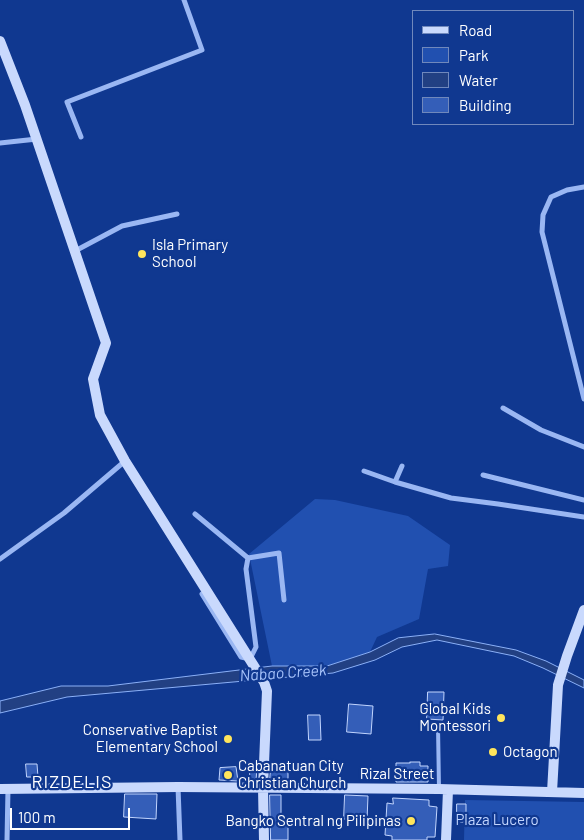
<!DOCTYPE html>
<html>
<head>
<meta charset="utf-8">
<style>
	body { margin:0 }
	#map { position:relative; width:584px; height:840px; overflow:hidden; background:#103890; font-family:Barlow,sans-serif }
	canvas { display:block }
	.legend { position:absolute; left:412px; top:10px; width:162px; height:115px; box-sizing:border-box; background:#103890; border:1px solid #7088bc; margin:0; padding:6px 9px; list-style:none; font-size:15px; color:#fff }
	.legend li { display:flex; align-items:center; gap:10px; height:25px }
	.legend b { width:25px; border:1px solid #7088bc }
	.scale { position:absolute; left:10px; top:808px; width:120px; height:22px; box-sizing:border-box; border:2px solid #fff; border-top:0; padding-left:6px; font-size:15px; line-height:18px; white-space:nowrap; color:#fff; -webkit-text-stroke:4px #103890; paint-order:stroke }
</style>
</head>
<body>
<div id="map">
<canvas width="584" height="840"></canvas>
<ul class="legend">
<li><b style="height:6px;background:#c9d9fd"></b>Road</li>
<li><b style="height:14px;background:#2150b0"></b>Park</li>
<li><b style="height:14px;background:#224083"></b>Water</li>
<li><b style="height:14px;background:#345eb8"></b>Building</li>
</ul>
<div class="scale">100 m</div>
</div>
<script>
const context = document.querySelector('canvas').getContext('2d');
context.lineJoin = 'round';
function fillPath(path, color) { context.fillStyle = color; context.fill(path, 'evenodd'); }
function trace(path, color, width, dash) { context.strokeStyle = color; context.lineWidth = width; context.lineCap = dash ? 'butt' : 'round'; context.setLineDash(dash || []); context.stroke(path); }
function label(font, color, halo, rows, align = 'center') {
  context.font = font + ' Barlow,sans-serif'; context.lineWidth = 4.5; context.setLineDash([]); context.textBaseline = 'middle'; context.strokeStyle = halo; context.fillStyle = color; for (const [text, x, y, turn = 0] of rows) {
    context.save(); context.translate(x, y); context.rotate((+turn || 0) * Math.PI / 180); context.textAlign = isNaN(turn) ? turn : align; if (halo) context.strokeText(text, 0, 0); context.fillText(text, 0, 0); context.restore();
  }
}
fillPath(new Path2D(`
	M315,499L335,500L408,516L450,545L448,566L428,569L419,619L377,637L370,652L327,666H272L249,554Z
	M465,800L584,802V840H464Z`), '#2150b0');
const water = new Path2D(`
	M435,634L516,650L546,661L584,680V688L543,668L514,656L437,640L402,647L375,660L333,673L67,697L0,713V701L61,686H108L272,666H327L370,652L398,638Z`);
fillPath(water, '#224083');
trace(water, '#8bb0f7', 1);
const building = new Path2D(`
	M428,692H444L443,720L427,719Z
	M349,704L373,706L371,734L347,732Z
	M308,715H320L321,740H309Z
	M410,762H420V766H428V782H396V763H410Z
	M26,764H37L38,777H27Z
	M250,766H257L256,781H250Z
	M236,767L238,781L219,780L220,768Z
	M271,768H288V781H270Z
	M125,794H157L156,819L124,817Z
	M270,795H281V814H279L280,826H288V840H271Z
	M345,795L368,796L367,820L344,819Z
	M393,798L429,800V806L437,807L435,837H427V840H392V836L385,835L387,803L393,804Z
	M457,804H466V822H457Z`);
fillPath(building, '#345eb8');
trace(building, '#c2d5fe', 1);
trace(new Path2D(`
	M438,726L439,789`), '#9ab7f3', 4);
trace(new Path2D(`
	M81,137L67,102L202,50L184,0
	M0,143L37,139
	M584,187L567,190L551,197L543,215L542,232L584,399
	M75,251L122,226L177,214
	M503,408L541,430L584,447
	M364,471L395,482L451,498L498,504L584,517
	M483,475L584,500
	M395,482L402,466
	M195,514L248,558
	M0,559L64,513L125,461
	M202,594L241,657L250,659L256,647L246,569L248,558L279,553L284,600
	M178,787L180,840
	M7,840L8,789`), '#9ab7f3', 5);
trace(new Path2D(`
	M0,41L25,105L106,343L93,379L100,415L125,461L264,682L267,691L263,788L264,840
	M0,789L178,787L439,789L584,793
	M552,792L558,685L567,656L584,610
	M446,840L448,790`), '#c9d9fd', 10);
for (const [x, y, r, color] of [
	[142,254,5,"#ffe55c"],
	[501,718,5,"#ffe55c"],
	[228,739,5,"#ffe55c"],
	[493,752,5,"#ffe55c"],
	[228,775,5,"#ffe55c"],
	[411,821,5,"#ffe55c"]
]) { const dot = new Path2D(); dot.arc(x, y, r, 0, 2 * Math.PI); context.fillStyle = color; context.fill(dot); trace(dot, '#103890', 2); }
label('15px', '#fff', '#103890', [
	["Isla Primary",152,245],
	["School",152,262],
	["Global Kids",491,709,"right"],
	["Montessori",491,726,"right"],
	["Conservative Baptist",218,730,"right"],
	["Elementary School",218,747,"right"],
	["Octagon",503,752],
	["Cabanatuan City",238,766],
	["Christian Church",238,783],
	["Bangko Sentral ng Pilipinas",401,821,"right"]
], 'left');
label('15px', '#fff', '#103890', [
	["Rizal Street",397,774]
]);
label('15px', '#c2d5fe', '#103890', [
	["Plaza Lucero",497,820]
]);
label('italic 16px', '#a6c2fa', '#103890', [
	["Nabao Creek",283,673,-4]
]);
context.letterSpacing = '1px';
label('18px', '#fff', '#103890', [
	["RIZDELIS",72,782]
]);
context.letterSpacing = '0px';
</script>
</body>
</html>
